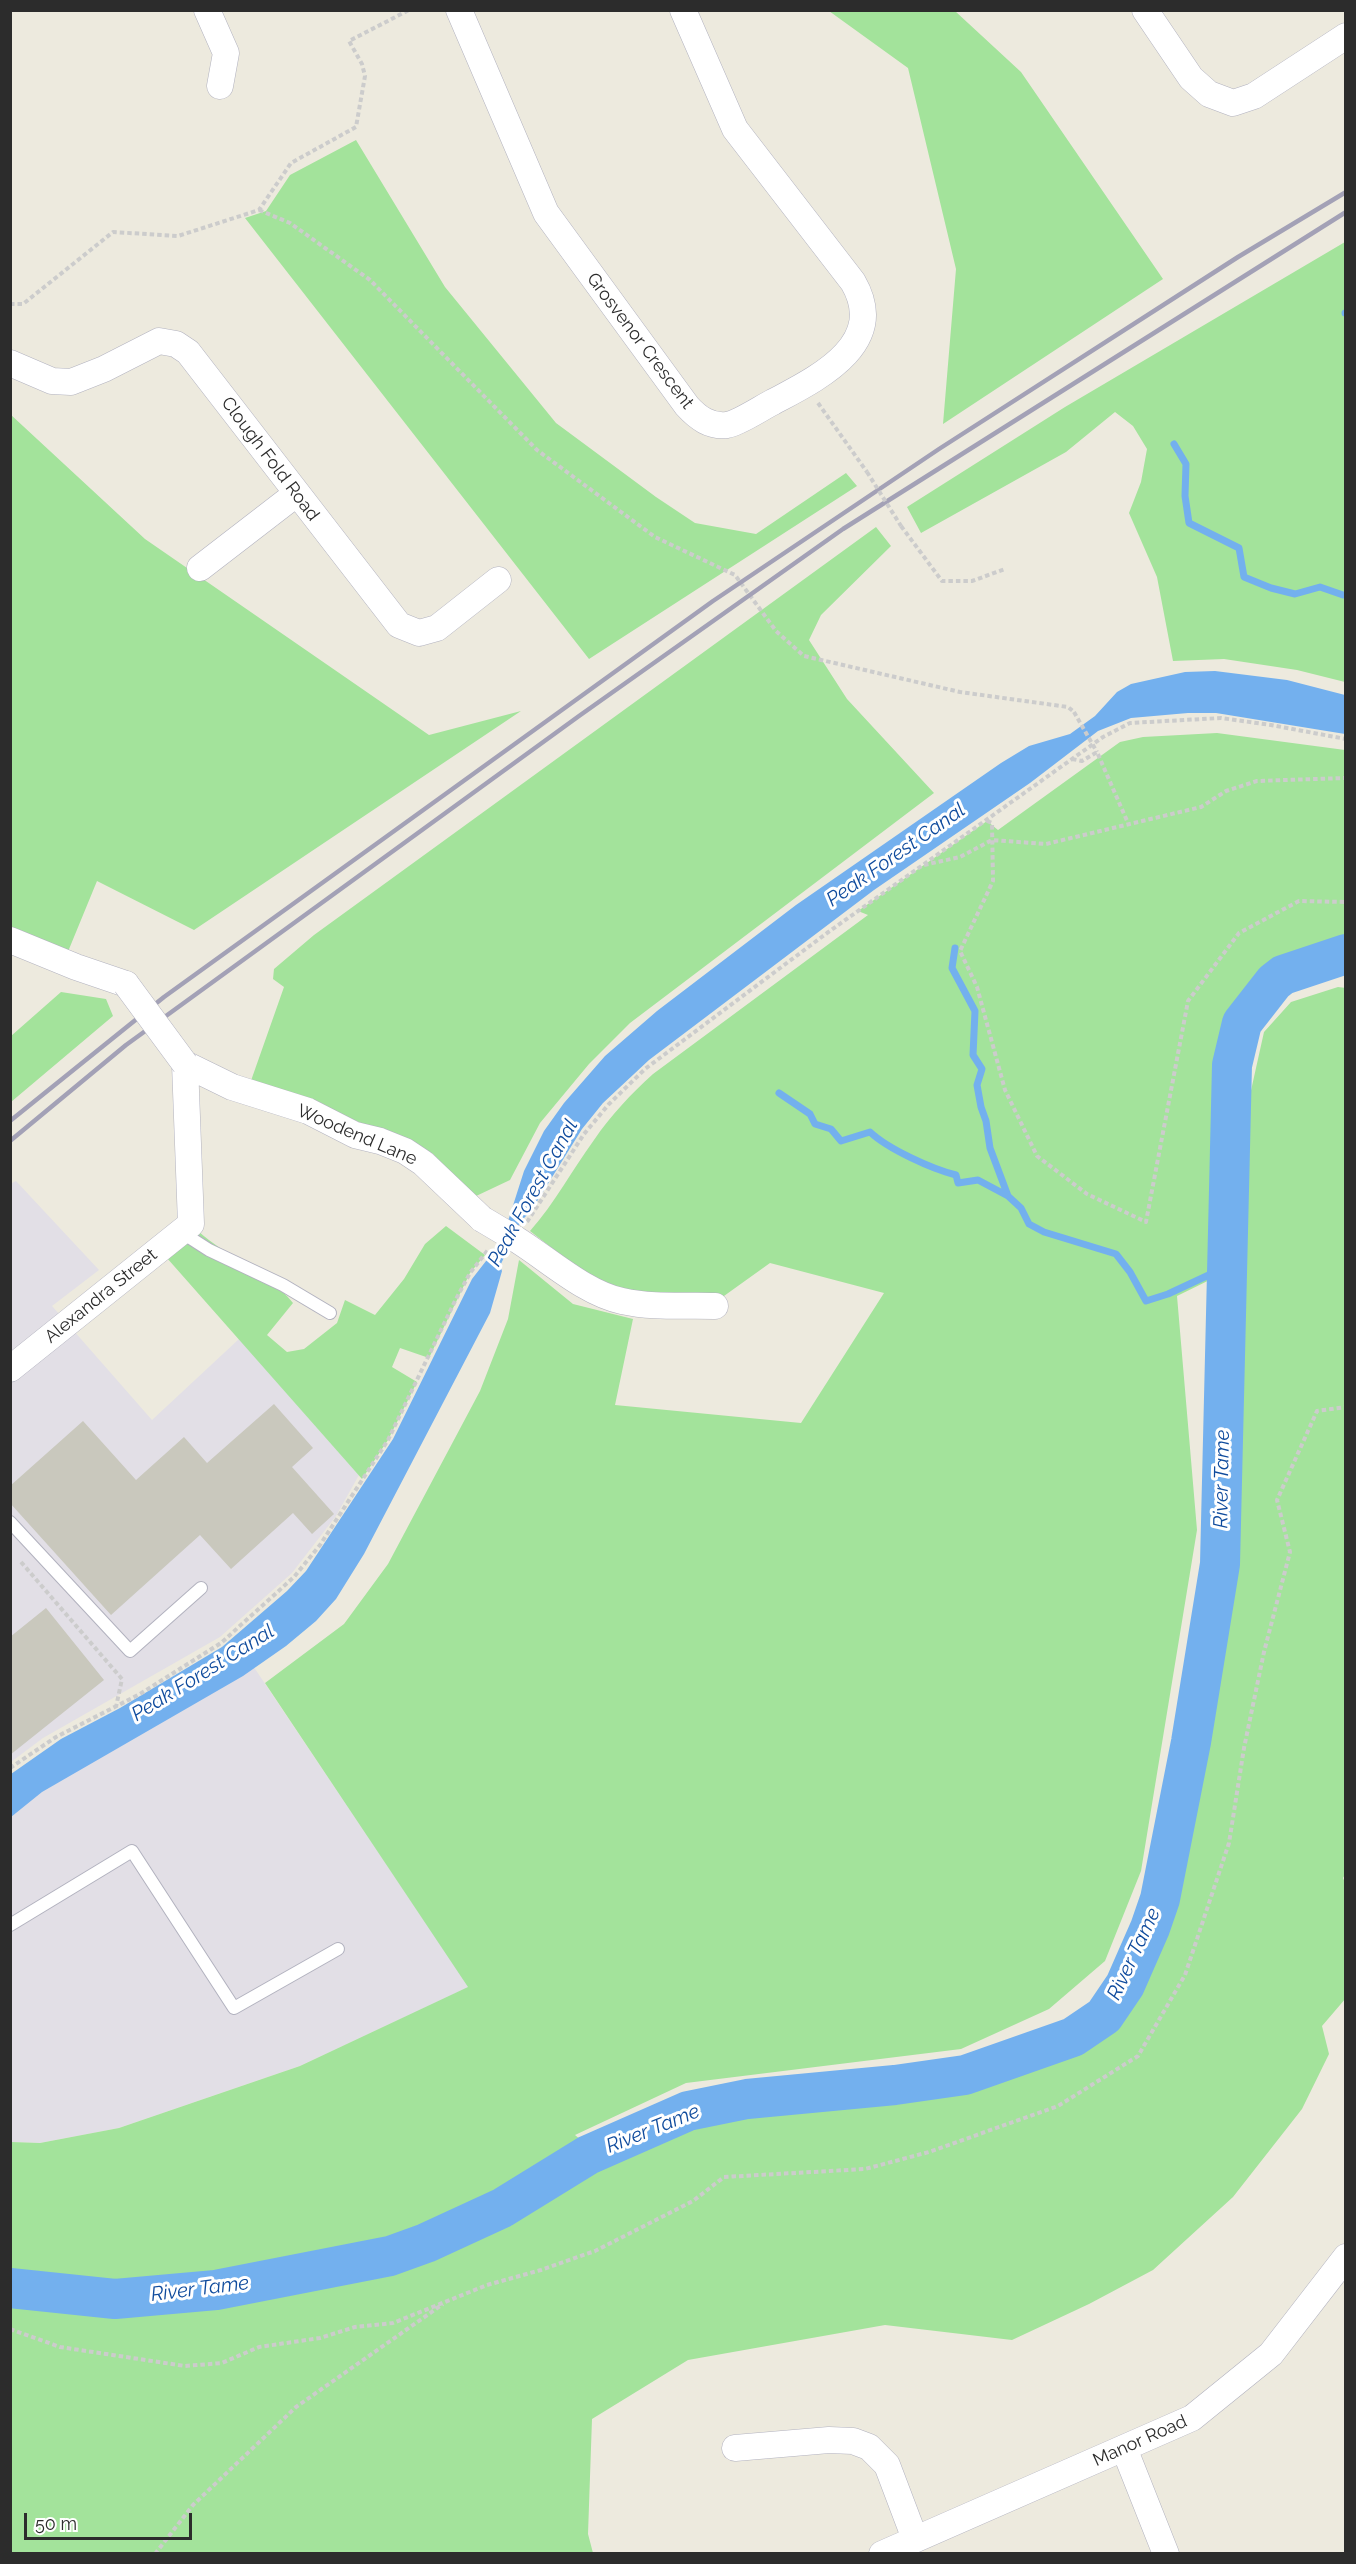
<!DOCTYPE html>
<html>
<head>
<meta charset="utf-8">
<style>
	body { margin:0 }
	#map { position:relative; width:1356px; height:2564px; overflow:hidden; background:#edeade; font-family:Raleway,sans-serif }
	canvas { display:block }
	.frame { position:absolute; inset:0; border:12px solid #2c2c2c; pointer-events:none }
	.scale { position:absolute; left:24px; top:2513px; width:168px; height:27px; box-sizing:border-box; border:3px solid #2c2c2c; border-top:0; padding-left:8px; font-size:18px; line-height:21px; white-space:nowrap; color:#2c2c2c; -webkit-text-stroke:4px #fff; paint-order:stroke }
</style>
</head>
<body>
<div id="map">
<canvas width="1356" height="2564"></canvas>
<div class="frame"></div>
<div class="scale">50 m</div>
</div>
<script>
const context = document.querySelector('canvas').getContext('2d');
context.lineJoin = 'round';
function fillPath(path, color) { context.fillStyle = color; context.fill(path, 'evenodd'); }
function trace(path, color, width, dash) { context.strokeStyle = color; context.lineWidth = width; context.lineCap = dash ? 'butt' : 'round'; context.setLineDash(dash || []); context.stroke(path); }
function label(font, color, halo, rows, align = 'center') {
  context.font = font + ' Raleway,sans-serif'; context.lineWidth = 6; context.setLineDash([]); context.textBaseline = 'middle'; context.strokeStyle = halo; context.fillStyle = color; for (const [text, x, y, turn = 0] of rows) {
    context.save(); context.translate(x, y); context.rotate((+turn || 0) * Math.PI / 180); context.textAlign = isNaN(turn) ? turn : align; if (halo) context.strokeText(text, 0, 0); context.fillText(text, 0, 0); context.restore();
  }
}
fillPath(new Path2D(`
	M16,1181L99,1270L52,1306L152,1420L239,1339L359,1475L336,1516L292,1573L220,1637L43,1738L11,1762L10,1184Z
	M243,1651L469,1987L300,2066L119,2128L40,2143L11,2142V1792Z`), '#e2dfe6');
fillPath(new Path2D(`
	M829,11H955L1021,72L1163,279L943,424L956,269L908,68Z
	M356,140L445,287L556,423L656,497L695,523L756,534L846,473L857,486L589,659L245,218L266,211L290,175Z
	M1345,242V682L1297,670L1224,659L1173,661L1157,577L1129,513L1141,482L1147,449L1133,426L1115,412L1066,452L921,533L907,507L1065,407Z
	M10,414L145,539L429,735L521,711L194,930L97,881L67,954L11,927Z
	M876,527L891,546L821,615L809,640L847,699L934,793L630,1023L589,1064L540,1123L510,1180L474,1197L433,1154L393,1133L361,1123L309,1101L247,1092L284,987L273,979L274,969L314,935Z
	M1217,733L1345,750V954L1283,975L1254,1006L1242,1023L1232,1065L1228,1271L1177,1296L1197,1530L1141,1871L1105,1961L1049,2009L961,2049L686,2083L575,2135L595,2152L688,2111L747,2099L895,2085L965,2075L1073,2037L1104,2016L1125,1985L1150,1928L1160,1899L1191,1742L1220,1564L1223,1466L1238,1471L1250,1095L1264,1032L1291,1002L1338,987L1346,988V1873L1343,1878L1346,1885V1998L1322,2026L1329,2054L1302,2109L1233,2197L1153,2270L1089,2304L1012,2340L885,2325L688,2360L592,2419L588,2534L593,2553L11,2554V2142L40,2143L119,2128L300,2066L468,1987L265,1683L344,1624L388,1564L480,1391L508,1319L519,1260L573,1304L633,1319L615,1405L801,1423L884,1293L770,1263L710,1306L620,1301L530,1231C555,1203 572,1170 594,1140C611,1115 631,1094 653,1074L868,915L858,911L987,821L998,830L1120,742L1143,737Z
	M61,992L106,999L113,1016L11,1102V1036Z
	M191,1224C221,1256 266,1269 293,1303L267,1335L287,1352L304,1349L337,1323L345,1300L375,1315L404,1279L425,1244L446,1226L485,1255L470,1273L429,1358L400,1348L392,1367L417,1382L388,1440L362,1479L159,1249Z`), '#a3e39b');
fillPath(new Path2D(`
	M1215,671L1287,680L1345,695V734L1216,713H1188L1131,718L1098,731L1030,783L874,890L649,1060L603,1103L582,1129L531,1211L521,1221L500,1266L502,1271L490,1313L364,1554L336,1599L316,1621L286,1646L243,1676L42,1792L11,1817V1774L61,1739L120,1708L222,1647L287,1591L306,1571L393,1439L472,1279L493,1252L509,1218L524,1171L544,1131L564,1103L605,1056L657,1011L796,905L1001,763L1029,746L1070,734L1095,716L1117,692L1131,684L1185,672Z`), '#73b0ee');
trace(new Path2D(`
	M1345,313H1346
	M1174,444L1186,464L1185,496L1189,523L1239,548L1244,577L1271,588L1295,594L1320,587L1343,595
	M955,948L952,968L975,1011L973,1055L982,1069L977,1085L981,1107L986,1121L990,1148L1008,1196
	M779,1093L810,1114L815,1124L831,1129L841,1141L870,1132C888,1149 932,1169 956,1175L958,1183L978,1180L1008,1196L1021,1208L1029,1224L1044,1232L1116,1254L1130,1272L1146,1301L1168,1294L1228,1266`), '#73b0ee', 7);
trace(new Path2D(`
	M10,2288L115,2299L216,2290L390,2256L426,2243L502,2208L588,2155L688,2111L747,2099L895,2085L965,2075L1073,2037L1104,2016L1125,1985L1150,1928L1160,1899L1191,1742L1220,1564L1232,1065L1242,1023L1274,982L1283,975L1346,954`), '#73b0ee', 40);
fillPath(new Path2D(`
	M274,1404L313,1448L292,1467L334,1514L312,1534L293,1513L231,1569L200,1535L111,1615L10,1503V1486L83,1421L136,1480L184,1437L207,1463Z
	M46,1608L104,1680L10,1755V1637Z`), '#c9c8bd');
const lane = new Path2D(`
	M181,1232L209,1250L283,1285L330,1313
	M10,1522L130,1651L201,1588
	M10,1925L132,1851L234,2008L338,1949`);
const street = new Path2D(`
	M207,10L226,53L220,86
	M459,10L546,213L687,406C698,418 710,427 727,425C739,423 761,408 773,402C818,378 889,344 853,282L735,129L683,10
	M1145,10L1191,78L1209,94L1233,103L1254,96L1346,36
	M10,363L52,381L71,382L104,369L159,341L176,344L188,352L399,625L419,633L437,628L498,580
	M200,568L296,494
	M10,940L76,967L126,984
	M514,1238C547,1258 584,1293 622,1301C653,1308 684,1305 715,1306
	M10,1369L191,1224L185,1064L232,1087L308,1111L355,1135L380,1141L405,1151L423,1163L482,1219
	M735,2448L829,2440L853,2441L869,2447L887,2465L915,2539
	M1124,2448L1166,2554
	M882,2554L1192,2418L1271,2354L1346,2257`);
trace(lane, '#b2b2bf', 14);
trace(street, '#b2b2bf', 27);
trace(new Path2D(`
	M259,210L290,223L370,280L537,450L655,537L735,575L776,631L804,656L960,692L1068,707L1074,712
	M10,304H23L113,232L178,236L259,210L291,163L356,127L365,76L362,64L349,41L409,10
	M818,403L867,472
	M901,526L942,581H972L1005,569
	M1072,759L1082,761L1097,752L1128,823
	M987,821L992,823L993,881L960,951L977,987L1005,1090L1037,1156L1087,1194L1146,1222L1188,1001L1239,933L1299,901L1346,902
	M924,865L960,857L992,840L1046,844L1201,807L1226,791L1257,781L1346,778
	M527,1222L584,1134L609,1104L645,1069L827,933L1103,737L1130,723L1221,718L1271,725L1346,739
	M21,1562L122,1679L116,1707
	M10,1768L56,1737L140,1694L221,1643L294,1577L320,1545L388,1440L455,1301L470,1273L488,1250
	M10,2329L60,2347L185,2366L222,2363L259,2347L320,2338L355,2327L393,2323L487,2285L541,2270L595,2251L693,2201L724,2177L865,2169L929,2152L1058,2106L1138,2056L1185,1975L1229,1843L1244,1748L1264,1652L1290,1552L1277,1500L1317,1411L1346,1407
	M155,2554L193,2505L296,2407L443,2304`), '#ccc', 4, [4.5, 3]);
trace(lane, '#fff', 12);
trace(street, '#fff', 26);
trace(new Path2D(`
	M10,1121L164,997L713,601L939,449L1238,257L1346,192
	M10,1141L126,1045L579,716L843,529L1346,212`), '#a3a1b6', 4.5);
const streetBridge = new Path2D(`
	M126,984L185,1064
	M482,1219L514,1238`);
trace(streetBridge, '#b2b2bf', 27, []);
trace(new Path2D(`
	M867,472L901,526
	M1074,712L1097,752`), '#ccc', 4, [4.5, 3]);
trace(streetBridge, '#fff', 26);
label('18px', '#2c2c2c', '#fff', [
	["Grosvenor Crescent",640,341,53],
	["Clough Fold Road",270,459,53],
	["Woodend Lane",357,1135,23],
	["Alexandra Street",101,1296,-39],
	["Manor Road",1140,2441,-24]
]);
label('italic 20px', '#0f4b9d', '#fff', [
	["Peak Forest Canal",896,855,-35],
	["Peak Forest Canal",533,1193,-61],
	["River Tame",1222,1479,-89],
	["Peak Forest Canal",203,1673,-32],
	["River Tame",1134,1954,-65],
	["River Tame",653,2129,-22],
	["River Tame",200,2289,-7]
]);
</script>
</body>
</html>
